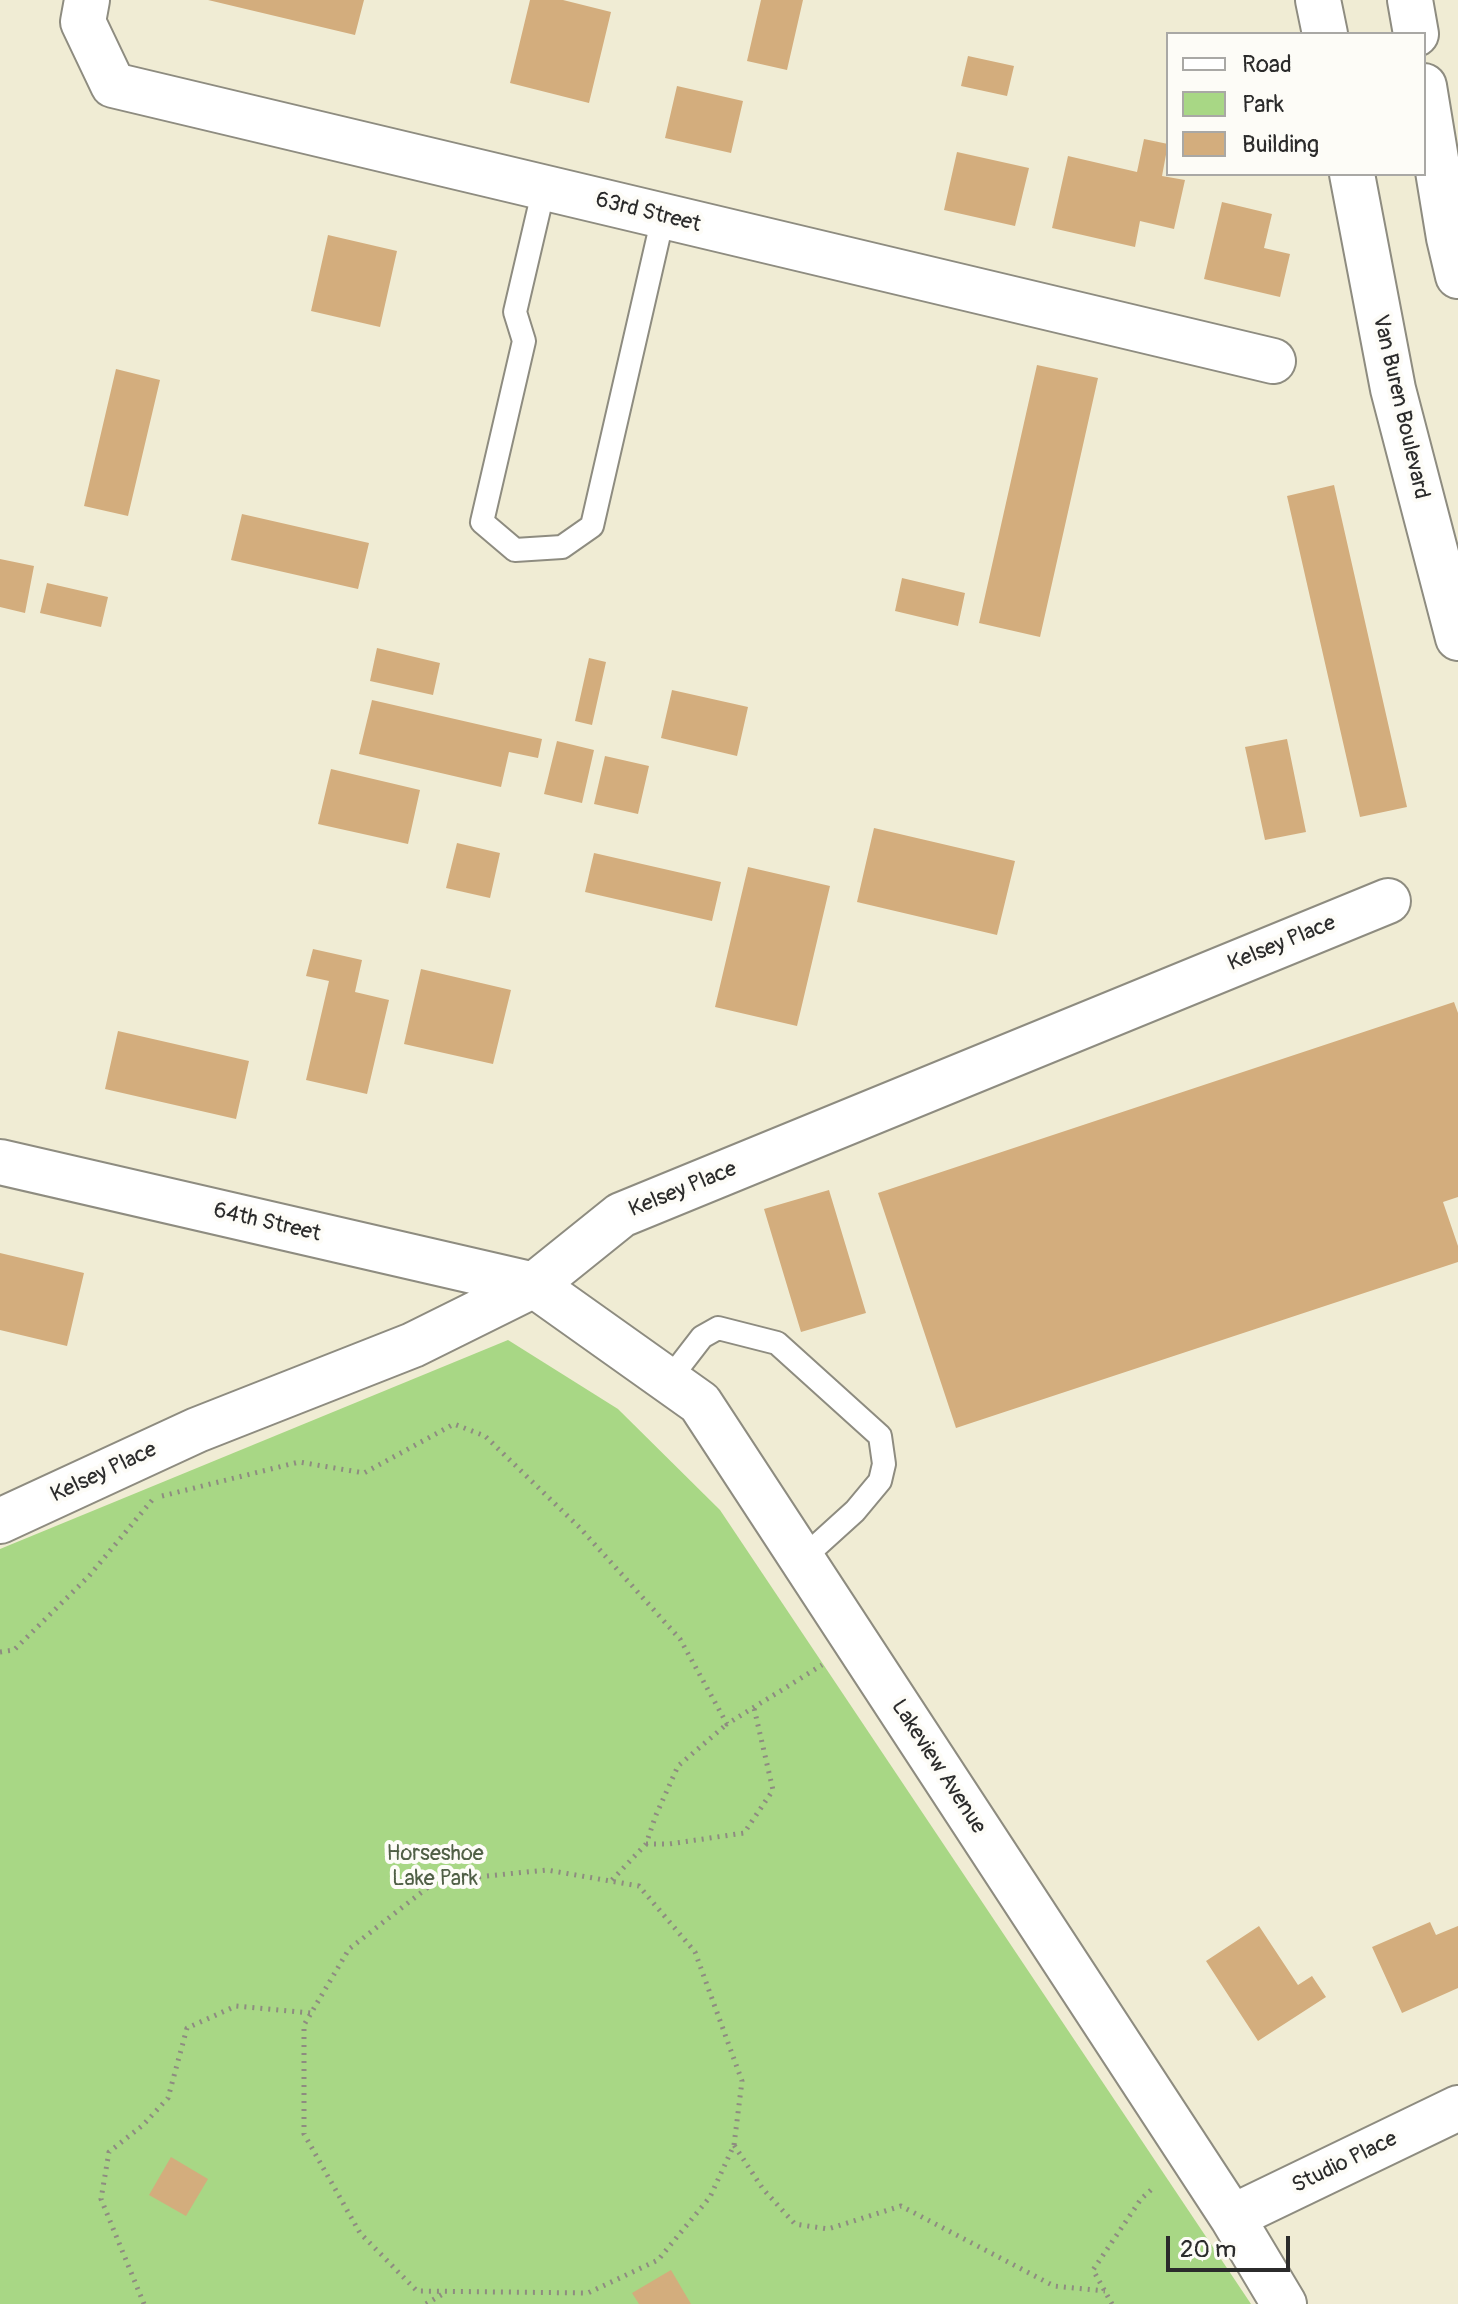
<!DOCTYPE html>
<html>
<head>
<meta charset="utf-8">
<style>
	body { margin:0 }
	#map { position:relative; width:1458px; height:2304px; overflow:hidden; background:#f0ecd4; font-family:Pangolin,sans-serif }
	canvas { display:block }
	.legend { position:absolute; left:1166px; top:32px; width:260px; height:144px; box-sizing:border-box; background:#fdfcf7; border:2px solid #a9a8a5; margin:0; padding:10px 14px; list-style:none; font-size:24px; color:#2b2b2b }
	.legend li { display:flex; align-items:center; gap:16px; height:40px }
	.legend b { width:40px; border:2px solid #a9a8a5 }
	.scale { position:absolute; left:1166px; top:2236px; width:124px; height:36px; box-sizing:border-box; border:4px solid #2b2b2b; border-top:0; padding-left:10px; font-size:24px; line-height:28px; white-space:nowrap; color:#2b2b2b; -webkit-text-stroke:6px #fdfcf7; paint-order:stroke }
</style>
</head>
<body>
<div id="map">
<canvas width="1458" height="2304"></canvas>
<ul class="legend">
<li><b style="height:10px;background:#fff"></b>Road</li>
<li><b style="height:22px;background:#a8d785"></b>Park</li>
<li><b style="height:22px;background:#d3ad7d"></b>Building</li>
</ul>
<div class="scale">20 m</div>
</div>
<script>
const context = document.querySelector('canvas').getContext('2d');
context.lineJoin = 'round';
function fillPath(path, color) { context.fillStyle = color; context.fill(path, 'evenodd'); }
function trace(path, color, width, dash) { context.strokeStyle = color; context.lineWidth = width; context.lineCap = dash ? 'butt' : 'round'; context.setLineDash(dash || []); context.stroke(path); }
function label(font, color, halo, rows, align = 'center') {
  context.font = font + ' Pangolin,sans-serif'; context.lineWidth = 8; context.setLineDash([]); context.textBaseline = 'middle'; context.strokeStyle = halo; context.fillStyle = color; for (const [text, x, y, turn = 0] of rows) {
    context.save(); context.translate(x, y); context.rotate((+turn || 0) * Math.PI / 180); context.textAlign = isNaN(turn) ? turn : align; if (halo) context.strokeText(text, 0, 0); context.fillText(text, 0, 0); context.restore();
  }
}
fillPath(new Path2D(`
	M508,1340L618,1409L720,1510L1251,2304H0V1549Z`), '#a8d785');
fillPath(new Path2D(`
	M208,0H364L355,35Z
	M530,0H563L611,12L589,103L510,83Z
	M761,0H803L787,70L747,61Z
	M968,56L1014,66L1007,96L961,86Z
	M677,86L743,101L731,153L665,138Z
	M1144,139L1168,144L1162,176L1185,180L1174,229L1140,221L1135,247L1052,228L1068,156L1137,172Z
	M957,152L1029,168L1015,226L944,210Z
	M1222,202L1272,214L1264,248L1290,254L1280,297L1204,279Z
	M328,235L397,251L380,327L311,311Z
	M1037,365L1098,378L1040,637L979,623Z
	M116,369L160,380L128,516L84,506Z
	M1334,485L1407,807L1360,817L1287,496Z
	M242,514L369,543L358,589L231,560Z
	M0,559L34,566L25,613L0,607Z
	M902,578L965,593L958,626L895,611Z
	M47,583L108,597L101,627L40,613Z
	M377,648L440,663L433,695L370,681Z
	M589,658L606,662L592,725L575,721Z
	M672,690L748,707L737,756L661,738Z
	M372,700L542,739L538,758L509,752L501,787L359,754Z
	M1287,739L1306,832L1265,840L1245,747Z
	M557,741L594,750L582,803L544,794Z
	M605,756L649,766L638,814L594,804Z
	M331,769L420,790L408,844L318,824Z
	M874,828L1015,861L997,935L857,902Z
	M457,843L500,853L490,898L446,888Z
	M594,853L721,882L712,921L585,892Z
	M748,867L830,886L797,1026L715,1007Z
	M313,949L362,960L355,992L389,1000L367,1094L306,1080L329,981L306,976Z
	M421,969L511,990L493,1064L404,1044Z
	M1454,1002L1458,1013V1197L1443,1202L1458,1246V1262L956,1428L878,1193Z
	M118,1031L249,1061L236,1119L105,1089Z
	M829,1190L866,1313L801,1332L764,1209Z
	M0,1253L84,1273L67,1346L0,1330Z
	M1430,1922L1436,1935L1458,1926V1988L1402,2013L1372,1947Z
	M1259,1926L1298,1985L1312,1976L1326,1997L1258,2041L1206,1961Z
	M171,2157L208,2179L186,2216L149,2195Z
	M671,2270L691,2304H639L632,2293Z`), '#d3ad7d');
const lane = new Path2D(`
	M544,188L515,312L524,341L482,522L515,550L562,547L592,526L663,217
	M668,1381L702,1337L718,1328L777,1343L880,1436L884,1464L880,1481L855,1511L802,1559`);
const street = new Path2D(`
	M87,0L83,22L113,85L1273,361
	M0,1162L534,1285L700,1403L1232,2217L1284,2304
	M0,1521L197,1430L413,1345L534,1285L621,1215L1388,901
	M1232,2217L1458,2108`);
const primary = new Path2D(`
	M1318,0L1325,34
	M1410,0L1416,34
	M1424,86L1449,238L1458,276
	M1352,174L1393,389L1458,638`);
trace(lane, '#8e8c80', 26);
trace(street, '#8e8c80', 48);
trace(primary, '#8e8c80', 48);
trace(new Path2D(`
	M162,1496L299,1462L364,1473L454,1424L485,1436L580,1528L680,1639L727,1724L822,1665
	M0,1652L14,1650L89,1576L153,1499
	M646,1844H669L744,1833L773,1790L754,1708
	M612,1880L646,1844L656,1815L678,1766L727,1724
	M734,2145L742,2081L695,1952L639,1886L547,1870L436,1881L349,1949L304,2025V2134L360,2233L417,2291L588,2293L658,2260L710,2197L734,2145L763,2189L795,2224L828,2229L901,2206L1054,2286L1105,2291
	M144,2304L101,2199L109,2152L143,2125L168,2098L187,2028L236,2006L311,2013
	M426,2304L446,2292
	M1112,2304L1093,2270L1141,2199L1152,2189`), '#8e8c80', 5, [2, 6]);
trace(lane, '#fff', 22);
trace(street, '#fff', 44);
trace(primary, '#fff', 44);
label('22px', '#2b2b2b', '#fdfcf7', [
	["63rd Street",648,213,14],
	["Van Buren Boulevard",1400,407,77],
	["Kelsey Place",1282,944,-22],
	["Kelsey Place",683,1190,-22],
	["64th Street",267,1223,13],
	["Kelsey Place",104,1473,-25],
	["Lakeview Avenue",938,1767,57],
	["Studio Place",1345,2163,-26]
]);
label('22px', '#505f46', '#fdfcf7', [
	["Horseshoe",435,1854],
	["Lake Park",435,1879]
]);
</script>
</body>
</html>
